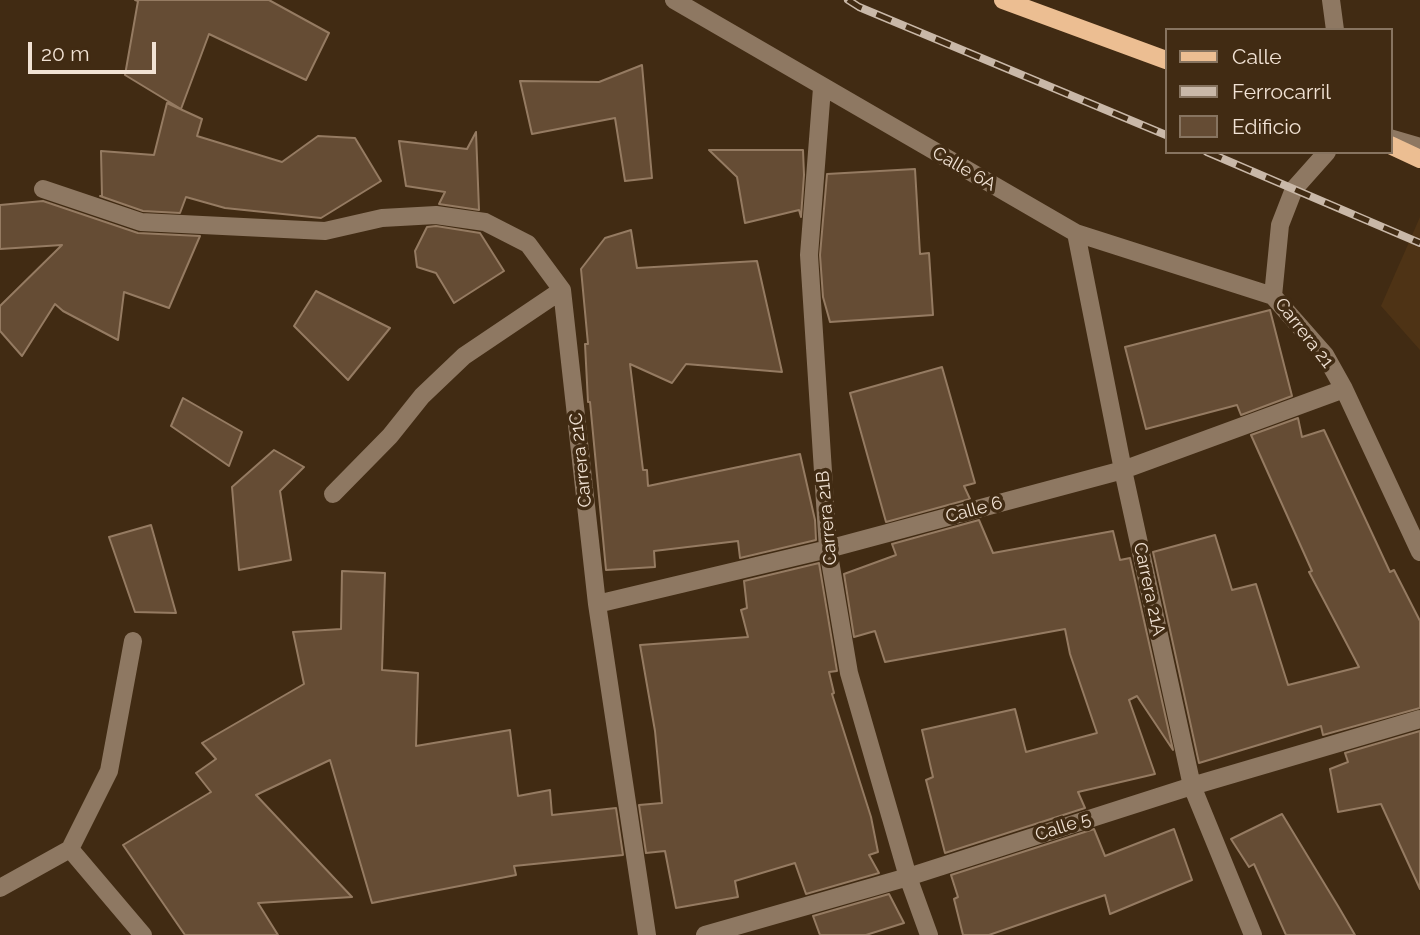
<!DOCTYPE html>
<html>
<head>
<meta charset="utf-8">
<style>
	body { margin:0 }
	#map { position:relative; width:1420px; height:935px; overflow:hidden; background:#412b13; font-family:Raleway,sans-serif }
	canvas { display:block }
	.legend { position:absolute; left:1165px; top:28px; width:228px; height:126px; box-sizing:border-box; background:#412b13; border:2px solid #877460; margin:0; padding:9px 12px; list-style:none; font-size:21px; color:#f1e2d4 }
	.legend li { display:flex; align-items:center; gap:14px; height:35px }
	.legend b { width:35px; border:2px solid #877460 }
	.scale { position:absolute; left:28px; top:42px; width:128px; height:32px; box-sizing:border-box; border:4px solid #f1e2d4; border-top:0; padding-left:9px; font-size:21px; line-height:24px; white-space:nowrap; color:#f1e2d4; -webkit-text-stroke:5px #412b13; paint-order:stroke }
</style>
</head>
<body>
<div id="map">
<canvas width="1420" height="935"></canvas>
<ul class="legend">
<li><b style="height:9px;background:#ecbe92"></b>Calle</li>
<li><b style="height:9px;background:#c9b8a8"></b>Ferrocarril</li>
<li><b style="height:19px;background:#654c34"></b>Edificio</li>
</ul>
<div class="scale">20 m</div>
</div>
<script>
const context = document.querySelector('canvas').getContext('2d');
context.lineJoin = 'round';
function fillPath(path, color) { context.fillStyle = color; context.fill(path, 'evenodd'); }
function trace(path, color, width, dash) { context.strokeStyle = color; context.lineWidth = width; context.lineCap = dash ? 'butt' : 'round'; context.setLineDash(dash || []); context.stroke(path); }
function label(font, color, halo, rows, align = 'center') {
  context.font = font + ' Raleway,sans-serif'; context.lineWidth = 7; context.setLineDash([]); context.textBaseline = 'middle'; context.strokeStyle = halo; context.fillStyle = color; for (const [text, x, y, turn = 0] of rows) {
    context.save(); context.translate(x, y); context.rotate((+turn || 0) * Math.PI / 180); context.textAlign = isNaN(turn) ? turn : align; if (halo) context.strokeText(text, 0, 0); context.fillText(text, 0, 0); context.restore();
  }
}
fillPath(new Path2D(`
	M1420,217V350L1381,306Z`), '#4e3315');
const building = new Path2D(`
	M135,0H269L329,33L306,80L209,34L181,109L125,75L138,1Z
	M642,65L652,178L625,181L615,118L532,134L520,81L599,82Z
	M167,103L202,119L197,136L282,162L318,136L355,138L381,181L321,218L225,208L186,197L180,213L143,211L100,196H102L101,151L154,155Z
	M476,132L479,210L439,204L445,192L406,186L399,141L467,149Z
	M709,150H803L804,175L801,217L799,210L745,223L737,177Z
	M915,169L920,254L929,253L933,315L830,322L823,297L820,255L827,174Z
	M43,201L138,233L200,236L169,308L124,292L118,340L63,311L55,304L22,356L0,331V306L62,245L0,249V205Z
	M436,226L480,233L504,271L454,303L436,273L417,267L415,251L427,227Z
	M631,230L637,268L757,261L782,372L686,364L672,383L630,364L643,470H647L648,486L800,454L815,520L816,540L740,558L738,541L654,551L655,567L606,570L590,402H588L585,344H588L581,269L605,238Z
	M316,291L390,328L348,380L294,326Z
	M1270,310L1292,396L1241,415L1237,405L1146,429L1125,347Z
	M942,367L975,483L964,486L970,499L886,522L850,393Z
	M183,398L242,432L229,466L171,426Z
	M1298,418L1302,437L1324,430L1390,572L1394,570L1420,621V708L1323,735L1321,726L1199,763L1153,552L1215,535L1232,590L1256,584L1288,685L1359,667L1309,572L1312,571L1251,435Z
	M274,450L304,467L280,491L291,560L239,570L232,487Z
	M979,520L993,553L1113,531L1120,560L1130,558L1173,750L1137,696L1129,700L1155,774L1078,792L1085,808L945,853L926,780L933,777L922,730L1015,709L1026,752L1097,733L1070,654L1065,629L885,662L875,631L854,637L844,574L896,555L892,544Z
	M151,525L176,613L135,612L109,537Z
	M819,563L837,671L829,672L834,693L832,694L871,817L878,852L869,855L879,873L806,894L795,863L735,881L738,897L676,908L665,851L646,853L639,805L662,803L655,731L640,645L748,637L741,610L747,608L744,581Z
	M342,571L385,573L382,670L418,673L416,746L510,730L518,796L550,790L552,815L616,808L623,855L514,866L516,875L372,903L330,760L256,795L352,897L258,903L278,935H185L123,845L211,792L196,773L216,759L202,743L304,684L293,632L341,629Z
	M1420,731V889L1381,804L1338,812L1330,769L1348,762L1345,753Z
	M1282,814L1338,906L1355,935H1286L1254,864L1249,867L1231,839Z
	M1094,829L1105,856L1174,829L1192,880L1110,914L1105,895L989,935H963L954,899L958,897L951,875Z
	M889,894L904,923L866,935H820L813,916Z`);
fillPath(building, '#654c34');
trace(building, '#957b62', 2);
trace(new Path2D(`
	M674,0L1076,233L1273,296
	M1331,0L1335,30
	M822,88L809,255L828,549L849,673L908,877L929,935
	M1390,138L1420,147
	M1327,152L1294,189L1280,225L1273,296L1325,355L1344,389L1420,552
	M43,189L141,222L325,231L382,218L436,215L485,222L528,244L562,290L597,604L647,935
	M1076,233L1123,470L1192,786L1253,935
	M333,494L390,436L422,396L464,356L562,290
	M597,604L828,549L1123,470L1344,389
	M70,849L109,771L133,641
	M70,849L143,935
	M0,888L70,849
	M705,935L908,877L1192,786L1420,719`), '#8e7862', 18);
trace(new Path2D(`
	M1003,0L1166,60
	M1390,145L1420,159`), '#ecbe92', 18);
const rail = new Path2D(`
	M848,0L859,7L1166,135
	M1207,152L1420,243`);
trace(rail, '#c9b8a8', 8);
trace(rail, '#412b13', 5, [16]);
label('18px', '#f1e2d4', '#412b13', [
	["Calle 6A",964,169,30],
	["Carrera 21",1304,333,52],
	["Carrera 21C",581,460,-96],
	["Calle 6",974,510,-15],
	["Carrera 21B",827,518,-95],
	["Carrera 21A",1149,589,78],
	["Calle 5",1063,827,-18]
]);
</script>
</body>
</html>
